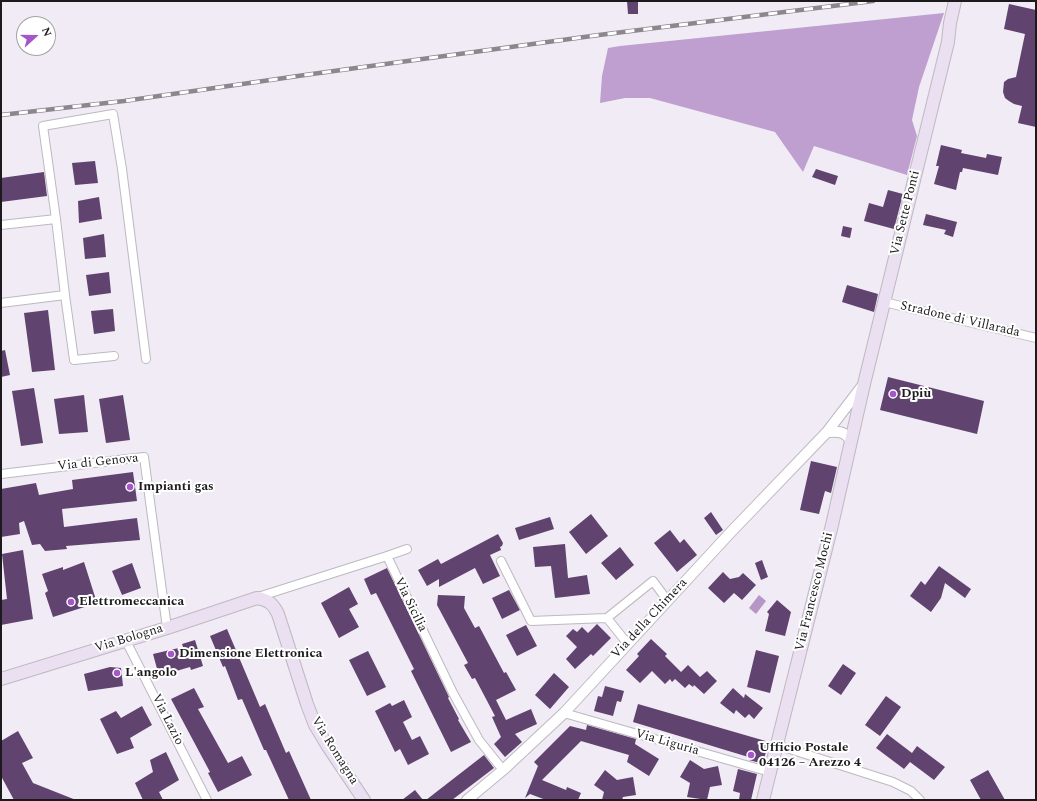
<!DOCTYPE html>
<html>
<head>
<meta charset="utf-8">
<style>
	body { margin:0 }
	#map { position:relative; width:1037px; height:801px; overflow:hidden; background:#f1ebf5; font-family:Spectral,serif }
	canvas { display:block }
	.frame { position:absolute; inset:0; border:2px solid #1c1a1d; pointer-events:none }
	.north { position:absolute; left:16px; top:16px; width:40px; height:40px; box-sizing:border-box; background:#fff; border:1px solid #a4a3a5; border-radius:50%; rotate:69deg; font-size:11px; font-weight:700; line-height:16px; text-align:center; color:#1c1a1d }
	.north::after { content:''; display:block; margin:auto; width:14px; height:18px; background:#a557c9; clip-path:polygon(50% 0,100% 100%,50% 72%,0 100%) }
</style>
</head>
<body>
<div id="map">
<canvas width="1037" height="801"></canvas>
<div class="frame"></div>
<div class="north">N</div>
</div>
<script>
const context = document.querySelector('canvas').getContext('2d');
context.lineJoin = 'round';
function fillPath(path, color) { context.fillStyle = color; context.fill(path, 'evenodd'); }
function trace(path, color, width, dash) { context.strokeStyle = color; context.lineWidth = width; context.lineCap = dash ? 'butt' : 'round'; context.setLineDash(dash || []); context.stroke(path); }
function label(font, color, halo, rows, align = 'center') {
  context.font = font + ' Spectral,serif'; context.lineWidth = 4; context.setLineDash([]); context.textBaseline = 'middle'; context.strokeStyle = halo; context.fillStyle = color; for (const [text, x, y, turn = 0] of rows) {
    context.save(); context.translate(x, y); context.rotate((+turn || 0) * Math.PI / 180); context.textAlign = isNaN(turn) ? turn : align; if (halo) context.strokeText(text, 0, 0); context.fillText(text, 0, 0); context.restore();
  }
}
fillPath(new Path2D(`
	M944,13L919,87L912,120L917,136L907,175L814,146L803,172L775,132L650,98H625L600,103L602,76L608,48L620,46Z`), '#bf9fd0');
fillPath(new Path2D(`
	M759,595L766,601L756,614L749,608Z`), '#b696c7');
fillPath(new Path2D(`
	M627,1H638V14H628Z
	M1009,4L1036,10V127L1018,123L1022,106L1014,104L1009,101L1005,98L1003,92L1004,82L1008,79L1016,77L1025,34L1004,29Z
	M941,145L962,150L961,153L986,158L987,154L1002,157L998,175L963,168L962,172H960L956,190L934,184L939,166H936Z
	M95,161L98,183L75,185L72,163Z
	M816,169L838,176L835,185L812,177Z
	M44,172L47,196L1,202V178Z
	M888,190L903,194L894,229L864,221L869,203L883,207Z
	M99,197L102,219L79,223L78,201Z
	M926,214L957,222L953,237L944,234L946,230L923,225Z
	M843,226L852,228L850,238L841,236Z
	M104,234L106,257L85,259L83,238Z
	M109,272L111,293L89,296L86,275Z
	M847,285L878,294L874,312L842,302Z
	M113,309L115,331L94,334L91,311Z
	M48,310L55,370L32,372L24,313Z
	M5,350L10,375L1,377V351Z
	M888,377L984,401L977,434L880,410Z
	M34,388L43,443L21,446L12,391Z
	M84,395L88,432L59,434L54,399Z
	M123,395L130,440L106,443L99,399Z
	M811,461L837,467L831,493L825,491L819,514L800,510Z
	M133,472L137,501L62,509L64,527L137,518L140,540L66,546L67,549L45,551L40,544L32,545L24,521L19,523L20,534L1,537V489L36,483L39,495L73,489L72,480Z
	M711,512L723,530L716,535L704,518Z
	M591,514L608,536L586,554L569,532Z
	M550,517L554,529L519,540L515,528Z
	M670,530L680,543L684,539L697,555L677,572L654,543Z
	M498,534L503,543L502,546L500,547L501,550L490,555L500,576L483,584L475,568L439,587V579L427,586L418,570L438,559L441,564Z
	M565,544L568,578L587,575L590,594L555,598L551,566L535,567L533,547Z
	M620,547L634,565L616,580L601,563Z
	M23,550L33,619L1,625V600L7,599L2,554Z
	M762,560L768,577L761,580L755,563Z
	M84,562L97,603L53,617L45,593L48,591L42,574L63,567V570Z
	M132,563L141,588L122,595L112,571Z
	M939,566L971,589L965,598L945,583L941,598L931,612L910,596L921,581L925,585Z
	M387,568L449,697L448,698L459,719L458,720L471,742L451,752L411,671L414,669L376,593L371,595L364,579Z
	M723,572L730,579L739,577L743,573L756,585L742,600L734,593L724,603L708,588Z
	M349,587L358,604L349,609L359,627L339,638L321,603Z
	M509,590L520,610L502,619L492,598Z
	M438,595L465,596L464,608L475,628L479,626L504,673L506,672L516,690L496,700L506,720L531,709L537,724L515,734L522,742L505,757L494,744L501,737L492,717L495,716L475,678L472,679L464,665L468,663L437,605Z
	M777,600L791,612L785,636L765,631L769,614L767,612Z
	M597,624L611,638L593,656L591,654L575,669L566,659L577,647L566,636L573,629L577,632L582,627L588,633Z
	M526,625L537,646L517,656L506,635Z
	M227,629L260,707L265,704L286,753L289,751L311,800H289L266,750H264L242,699L238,700L225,666L223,667L210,636Z
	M651,639L667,654L665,656L681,672L688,665L700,677L707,671L717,681L704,694L694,685L693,687L689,684L685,688L675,679L672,682L670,679L665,684L652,671L640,683L626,670L639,656L637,654Z
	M195,640L203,666L191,670L190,667L159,676L153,654L183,647L182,644Z
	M756,650L779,656L770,693L747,687Z
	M368,651L386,687L367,696L349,660Z
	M843,664L856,673L841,695L828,686Z
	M110,667L121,668L123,686L88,691L84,674Z
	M554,673L569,687L550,709L535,695Z
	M605,686L624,691L621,702L617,701L613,716L594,711L598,696L602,697Z
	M194,688L204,707L198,709L228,763L242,756L252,775L218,792L208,773L210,772L171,699Z
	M733,688L744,698L745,694L763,708L754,719L749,714L745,718L736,710L734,714L720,703Z
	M886,696L901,707L880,736L865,725Z
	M404,700L412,717L403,722L412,740L420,736L429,754L408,765L400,749L395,752L375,711L390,703L392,706Z
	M638,704L769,742L763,762L761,761L760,763L749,760L755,759L633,722Z
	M142,706L152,725L130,738L134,748L117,754L100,719L116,711L121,718Z
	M587,725L636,739L635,744L659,759L649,776L627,762L629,755L581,741L542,780L566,790L567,787L581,793L578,800H546L530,794L525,798L538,766L534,762L570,726L586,730Z
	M18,731L33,758L22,763L33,783L76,800H14L1,776V741Z
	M887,734L912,753L917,746L945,767L934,780L910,762L904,769L876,748Z
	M166,752L179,780L159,792L163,800H143L135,783L153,772L150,760Z
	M484,755L494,768L452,800H426Z
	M690,760L704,769L718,766L722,785L710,787L707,800L687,797L690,783L680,777Z
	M738,769L757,774L751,800H739L740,793L733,791Z
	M605,770L617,780L633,777L636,795L623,797L622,800H602L604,792L594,785Z
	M988,770L1005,800H981L970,780Z
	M415,790L423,800H402Z`), '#60436f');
const minor = new Path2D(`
	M1,225L56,219
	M884,302L1036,338
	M1,303L65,295
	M114,356L74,360L65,295L56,219L43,126L113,114L122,169L146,359
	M1,474L144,457L167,628
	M387,556L407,549
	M501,561L531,621L607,618L627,643
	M258,597L387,556L453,693L479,740L503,770
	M607,618L653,581L667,600
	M126,641L207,800
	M564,713L770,772
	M777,745L893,782L911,791L920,800`);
const tertiary = new Path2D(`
	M827,432C838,431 845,431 851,441
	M467,800L503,770L564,713L730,533L827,432L863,385`);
const secondary = new Path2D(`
	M1,679L167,628L257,598C269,600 273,604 278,614L307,704L315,725L327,745L364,800
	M763,800L832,525L864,384L948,42L950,23L955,1`);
trace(minor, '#beb8c1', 10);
trace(tertiary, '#beb8c1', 12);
trace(secondary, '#beb8c1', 14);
trace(minor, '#fff', 8);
trace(tertiary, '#fff', 10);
trace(secondary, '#ebe0f1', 12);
const rail = new Path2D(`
	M1,115L124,101L312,74L599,35L873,1`);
trace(rail, '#8c878e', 4.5);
trace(rail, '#fff', 3, [9]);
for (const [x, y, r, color] of [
	[893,394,4,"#a557c9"],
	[130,487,4,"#a557c9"],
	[71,602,4,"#a557c9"],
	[171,654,4,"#a557c9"],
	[117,673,4,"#a557c9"],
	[751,755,4,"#a557c9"]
]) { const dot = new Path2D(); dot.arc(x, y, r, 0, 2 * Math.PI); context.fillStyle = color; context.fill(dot); trace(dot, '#fff', 1.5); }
label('13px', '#1c1a1d', '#fff', [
	["Via Sette Ponti",906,213,-76],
	["Stradone di Villarada",960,320,13],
	["Via di Genova",98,463,-6],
	["Via Francesco Mochi",815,592,-76],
	["Via Sicilia",410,605,64],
	["Via della Chimera",650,619,-47],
	["Via Bologna",129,639,-17],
	["Via Lazio",167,720,63],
	["Via Liguria",667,743,16],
	["Via Romagna",334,751,58]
]);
label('bold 13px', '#1c1a1d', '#fff', [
	["Dpiù",901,394],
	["Impianti gas",138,487],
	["Elettromeccanica",79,602],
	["Dimensione Elettronica",179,654],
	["L'angolo",125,673],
	["Ufficio Postale",759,748],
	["04126 – Arezzo 4",759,763]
], 'left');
</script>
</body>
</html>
